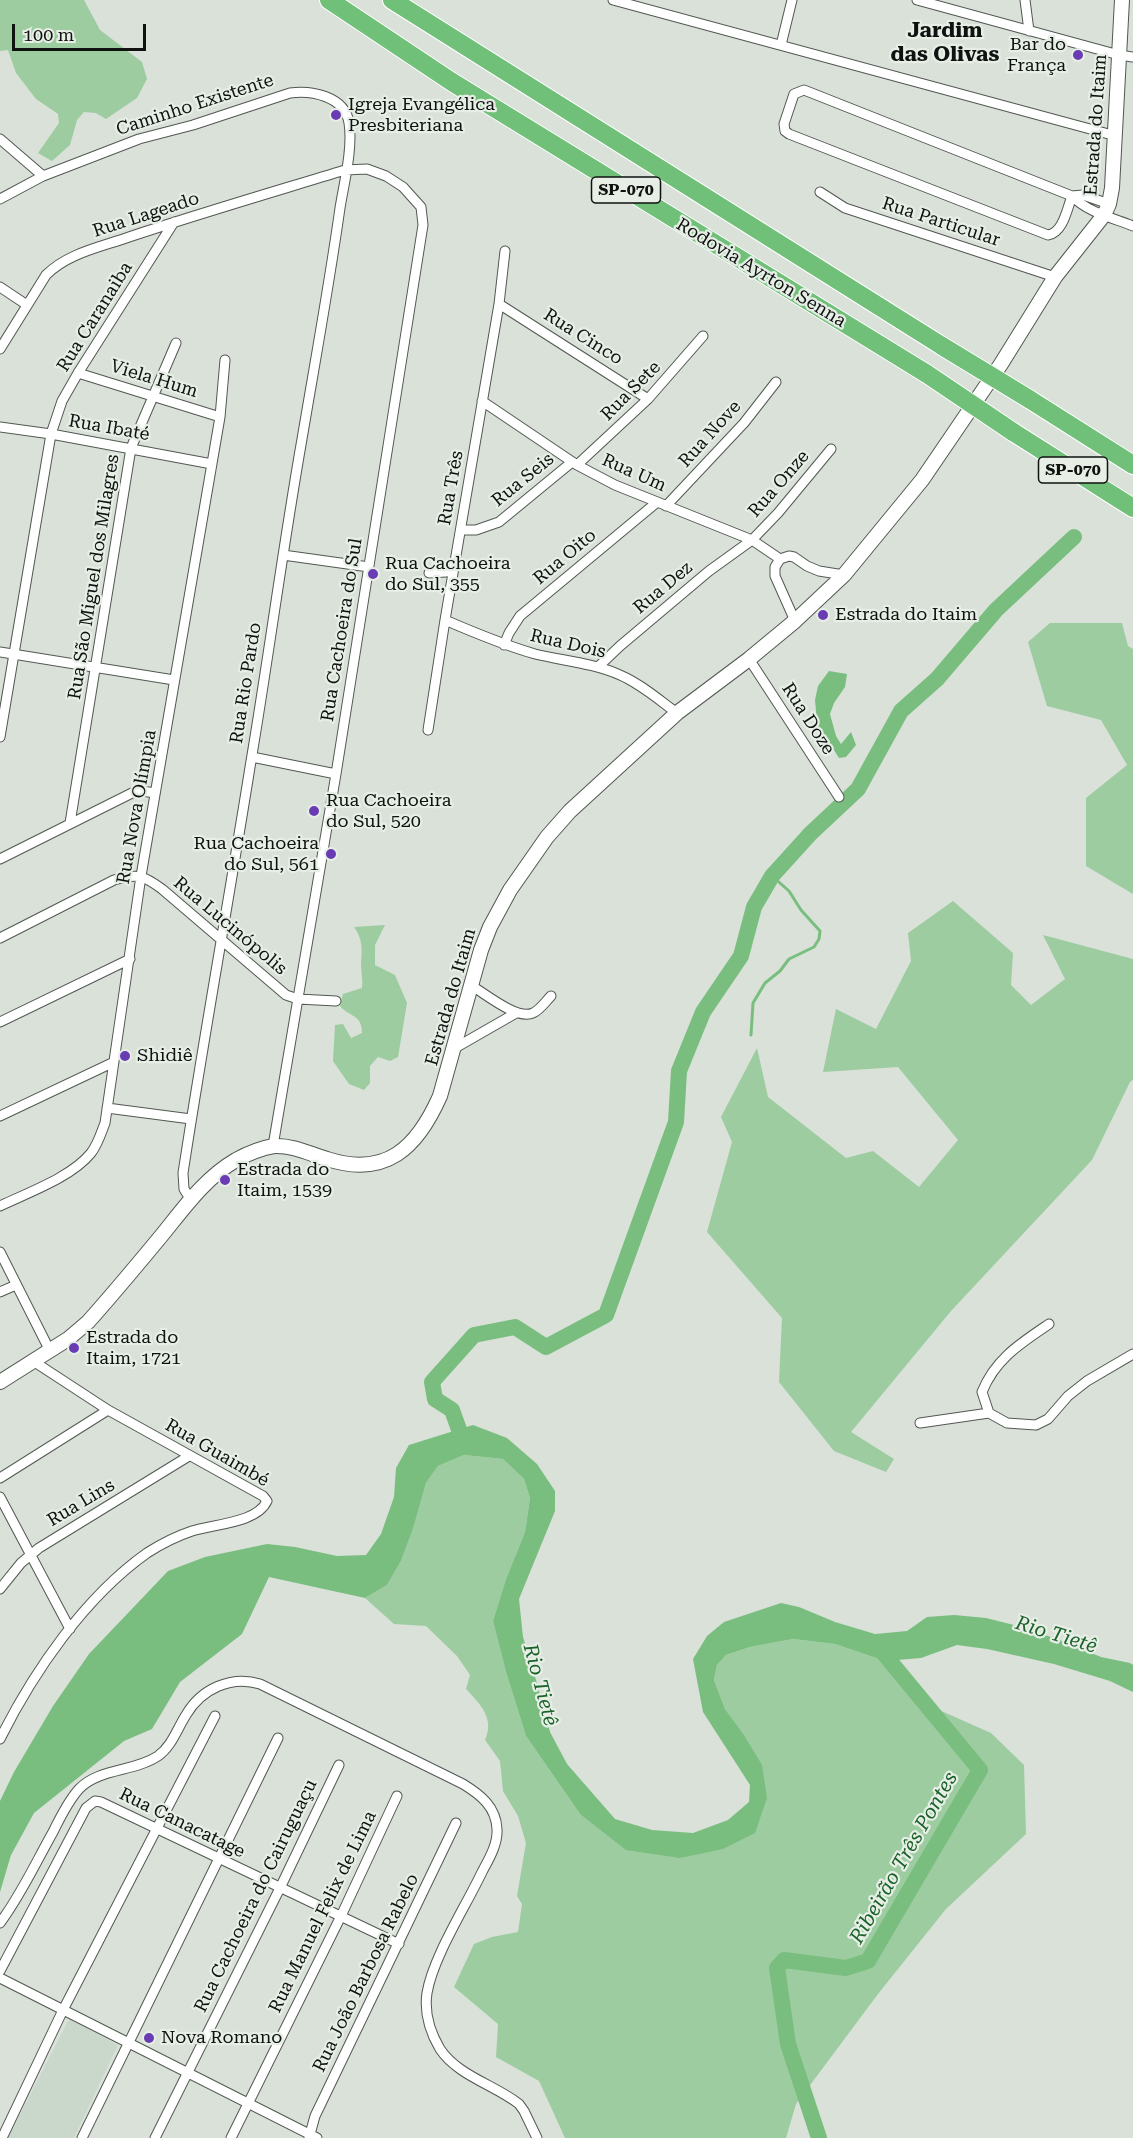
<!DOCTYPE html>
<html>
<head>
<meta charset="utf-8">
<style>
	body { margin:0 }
	#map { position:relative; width:1133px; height:2138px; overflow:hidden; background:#d9e1d9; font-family:"Roboto Serif",serif }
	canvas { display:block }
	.scale { position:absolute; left:12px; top:24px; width:134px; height:27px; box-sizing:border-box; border:3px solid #0f1210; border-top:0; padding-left:8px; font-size:18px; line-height:21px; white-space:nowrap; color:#0f1210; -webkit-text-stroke:4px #e6eee6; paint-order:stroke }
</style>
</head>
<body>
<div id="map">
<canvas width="1133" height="2138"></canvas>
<div class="scale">100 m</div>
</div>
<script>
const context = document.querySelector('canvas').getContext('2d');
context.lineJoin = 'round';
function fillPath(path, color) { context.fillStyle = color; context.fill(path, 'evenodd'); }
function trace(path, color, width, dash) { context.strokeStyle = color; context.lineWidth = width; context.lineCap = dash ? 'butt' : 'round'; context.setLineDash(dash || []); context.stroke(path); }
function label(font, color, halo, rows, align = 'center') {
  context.font = font + ' "Roboto Serif",serif'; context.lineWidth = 4.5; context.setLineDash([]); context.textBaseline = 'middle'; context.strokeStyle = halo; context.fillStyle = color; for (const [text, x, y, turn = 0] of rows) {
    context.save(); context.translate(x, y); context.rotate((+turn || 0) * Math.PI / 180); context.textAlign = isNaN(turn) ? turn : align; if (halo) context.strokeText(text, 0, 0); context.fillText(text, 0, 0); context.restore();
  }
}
fillPath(new Path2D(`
	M69,2019L118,2045L74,2138H8Z`), '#cad8cb');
fillPath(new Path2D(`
	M0,0H84L100,30L142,62L147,79L137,98L106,119L96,113L84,112L77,120L70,145L52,161L38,153L59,123L58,114L36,99L16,73L8,50L0,51Z
	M1050,623H1122L1128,646L1133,649V894L1086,866V798L1127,765L1101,720L1047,706L1028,642Z
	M953,901L1013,953L1011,985L1031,1005L1065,979L1043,935L1133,959V1080L1130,1082L1092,1160L951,1311L851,1432L894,1459L886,1472L834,1451L779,1382L782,1318L707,1232L732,1142L721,1117L757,1048L768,1097L846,1158L873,1151L919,1187L958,1140L898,1067L823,1072L836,1009L876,1029L911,961L908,933Z
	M385,925L375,945V965L395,975L407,1003L398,1057L390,1061L378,1057L370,1066V1083L364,1090L349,1084L333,1061L335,1025L343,1024L351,1038L362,1033C362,1014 349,1017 340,1006L343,994L362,988C363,980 361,972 361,964C362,950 363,939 354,927Z
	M464,1455L503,1459L524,1479L530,1498L525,1532L506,1579L493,1621L506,1672L526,1736L580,1814L681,1858L767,1798L742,1732L725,1709L714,1680L717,1665L726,1655L750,1647L793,1639L835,1644L885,1661L930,1706L991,1733L1024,1765L1026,1834L946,1909L878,1994L796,2104L786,2138H565L539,2081L496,2057L498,2024L454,1987L474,1944L492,1937L518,1932L522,1904L517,1896L526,1843L518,1816L503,1791L500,1761L485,1740C495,1718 480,1704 466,1689L470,1675L457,1656L426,1626L394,1624L365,1598L387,1585L401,1561L413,1529L426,1483L438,1466Z`), '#9dcca0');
fillPath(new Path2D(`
	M829,671L847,674L845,687L834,703L830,714L836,736L841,744L851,732L856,745L846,757L839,758L825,736L818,732L815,700L818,686Z
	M473,1425L507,1438L537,1464L555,1491V1511L519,1599L523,1637L536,1680L550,1732L567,1764L615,1819L652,1830L693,1833L728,1820L749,1802L750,1785L703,1712L693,1659L707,1636L724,1622L781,1603L799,1607L835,1622L875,1634L907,1631L927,1617L954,1615L986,1618L1018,1626L1057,1639L1101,1657L1130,1663L1133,1665V1692L1110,1681L1054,1664L987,1649L957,1645L921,1658L885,1661L835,1644L793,1639L750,1647L726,1655L717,1665L714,1680L725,1709L742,1732L762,1765L767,1798L755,1833L723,1849L680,1858L626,1850L580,1814L526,1736L506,1672L493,1621L506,1579L525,1532L530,1498L524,1479L503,1459L464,1455L438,1466L426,1483L413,1529L401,1561L387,1585L365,1598L269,1577L242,1634L180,1682L152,1729L124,1741L34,1813L11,1855L0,1892V1801L14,1772L53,1706L89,1654L168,1571L205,1557L267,1544L295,1547L337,1556L366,1555L381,1534L394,1497L396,1468L409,1445Z`), '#79be7f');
trace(new Path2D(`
	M751,1035L753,1003L765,983L780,971L789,959L814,947L819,939L820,931L801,910L789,891L772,876`), '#79be7f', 3);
trace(new Path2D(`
	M462,1438L452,1410L435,1399L432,1382L474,1335L515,1327L546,1347L606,1315L676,1122L679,1071L703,1012L741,956L754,907L772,876L810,834L858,789L901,711L937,679L996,610L1074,537
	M819,2138L788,2044L777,1968L784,1960L846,1968L868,1961L980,1770L880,1649`), '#79be7f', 16);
const street = new Path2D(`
	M613,0L1116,136
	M917,0L1119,55L1133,57
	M1025,0L1029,31
	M781,45L792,0
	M0,139L43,176
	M820,192L845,208L1055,277
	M1072,196C1067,209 1063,233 1048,235L789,134L785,131L784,124L794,94L804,90L1072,196C1087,212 1113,218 1133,226
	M1072,196L1083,195L1109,204
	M0,199L43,176L139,139L193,125L290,93C311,90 345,96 349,123C353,148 344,183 340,208C329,286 315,362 302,439C283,547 269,654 251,761C229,899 204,1036 183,1173L184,1189L191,1200
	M0,287L27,305
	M499,304L648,399
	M0,349L46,275C68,253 101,247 129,237C201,213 273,192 345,170L367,169L386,176L403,187L421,207L423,225L336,774L273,1146
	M78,373L220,417
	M482,401L577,465L615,485L752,540L780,559
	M0,427L51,434L212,464
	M577,465L648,399L703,336
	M666,506L744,423L776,382
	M461,530H476L499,522L572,462
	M283,555L369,567
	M429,573L446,572L454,569
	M445,620C475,633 504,645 535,654C564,661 593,663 620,675C641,684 659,700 677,713
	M795,621L775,576V567L780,559L789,556L794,557L807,566L819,571L844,575
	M504,645L509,633L520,616L656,503
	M0,652L174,680
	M749,659L839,797
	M599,666L620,646L709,571L752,540L778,513L831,449
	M428,730L445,620L499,304L505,251
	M0,737L51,434L62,401L78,373L174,222
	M252,757L336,774
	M70,823L131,448L176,343
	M0,859L132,793L142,791L155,793
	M0,938L114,880C137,873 143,875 162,889L286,995L298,999L336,1001
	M472,986C487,995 517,1020 533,1013C540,1010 546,1001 551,996
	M0,1022L130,959
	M455,1048L516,1013
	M107,1108L191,1119
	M0,1116L114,1062
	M0,1206C27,1193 72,1177 91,1153C98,1144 101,1133 105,1123L141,876L220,417L225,360
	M0,1252L50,1351
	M0,1292L16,1285
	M989,1413L982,1392C995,1359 1021,1343 1049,1324
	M920,1423L989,1413L1007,1423L1036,1425L1048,1419L1068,1396L1087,1381L1133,1354
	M0,1478L108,1410
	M0,1497L70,1629
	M0,1589L21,1563L39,1548L189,1456
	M0,1739C34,1671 85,1597 147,1553C161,1544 177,1536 192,1531C214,1524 257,1523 267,1501L263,1496L108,1410L33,1361
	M0,1923C21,1895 36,1862 53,1832C60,1818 68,1801 79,1789C99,1768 134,1772 158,1756C172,1746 177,1729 186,1715C201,1689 231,1675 260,1684L463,1784C481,1795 496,1807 497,1829C498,1844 489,1859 482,1872C466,1906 433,1957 427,1993C424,2013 430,2032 440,2049C458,2076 495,2085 519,2104L524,2111L537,2138
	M0,1971L86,1808L95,1801L101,1802L399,1944
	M0,1978L317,2138
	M2,2138L63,2010L215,1716
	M82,2138L278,1738
	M155,2138L280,1888L339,1765
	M231,2138L341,1916L397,1796
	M309,2138L315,2116L456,1823`);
const secondary = new Path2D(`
	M0,1382L68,1339L88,1322C114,1293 138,1264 162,1235C184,1208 205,1178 236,1160C247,1154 262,1148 274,1146C293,1145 310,1154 327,1159C386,1178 417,1148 440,1096L481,950L490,927L510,890L547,837L570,811L677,713L749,659L795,621L844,575L922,480L1001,364L1055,277L1104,215L1109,204L1112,188L1122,0`);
const highway = new Path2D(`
	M329,0L452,82L927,374
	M392,0L942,346
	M1029,399L1133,465
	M1013,432L1133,508`);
trace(street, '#515851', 11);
trace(secondary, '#515851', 16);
trace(highway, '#fff', 20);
trace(street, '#fff', 9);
trace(secondary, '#fff', 14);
trace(highway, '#71c079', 18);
const highwayBridge = new Path2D(`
	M942,346L1029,399
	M927,374L1013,432`);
trace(highwayBridge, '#fff', 20, []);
trace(highwayBridge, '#71c079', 18);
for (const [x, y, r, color] of [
	[1078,55,6,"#6a3cb4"],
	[336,115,6,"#6a3cb4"],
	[373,574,6,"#6a3cb4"],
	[823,615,6,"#6a3cb4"],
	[314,811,6,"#6a3cb4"],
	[331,854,6,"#6a3cb4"],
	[125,1056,6,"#6a3cb4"],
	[225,1180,6,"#6a3cb4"],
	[74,1348,6,"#6a3cb4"],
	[149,2038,6,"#6a3cb4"]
]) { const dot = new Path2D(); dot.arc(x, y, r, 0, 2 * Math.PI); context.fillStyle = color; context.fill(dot); trace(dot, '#e6eee6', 2); }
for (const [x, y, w] of [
	[626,190,69],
	[1073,470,69]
]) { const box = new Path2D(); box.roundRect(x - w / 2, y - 13, w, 26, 4.5); context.fillStyle = '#e6eee6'; context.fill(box); trace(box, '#0f1210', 1.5); }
label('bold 16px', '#0f1210', null, [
	["SP-070",626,190],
	["SP-070",1073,470]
]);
label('18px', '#0f1210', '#e6eee6', [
	["Bar do",1066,45,"right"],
	["França",1066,66,"right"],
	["Igreja Evangélica",348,105],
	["Presbiteriana",348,126],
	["Rua Cachoeira",385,564],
	["do Sul, 355",385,585],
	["Estrada do Itaim",835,615],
	["Rua Cachoeira",326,801],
	["do Sul, 520",326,822],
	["Rua Cachoeira",319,844,"right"],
	["do Sul, 561",319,865,"right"],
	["Shidiê",137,1056],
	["Estrada do",237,1170],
	["Itaim, 1539",237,1191],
	["Estrada do",86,1338],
	["Itaim, 1721",86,1359],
	["Nova Romano",161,2038]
], 'left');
label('18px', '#0f1210', '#e6eee6', [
	["Caminho Existente",195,105,-18],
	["Estrada do Itaim",1096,125,-86],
	["Rua Lageado",146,215,-18],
	["Rua Particular",941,222,18],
	["Rodovia Ayrton Senna",761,273,31],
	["Rua Caranaiba",95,317,-58],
	["Rua Cinco",583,337,32],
	["Viela Hum",154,379,17],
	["Rua Sete",631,391,-45],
	["Rua Ibaté",109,428,10],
	["Rua Nove",710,434,-48],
	["Rua Um",634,473,24],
	["Rua Seis",523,480,-39],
	["Rua Onze",779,484,-49],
	["Rua Três",451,488,-80],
	["Rua Oito",565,557,-40],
	["Rua São Miguel dos Milagres",94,577,-81],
	["Rua Dez",663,588,-40],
	["Rua Cachoeira do Sul",342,630,-81],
	["Rua Dois",568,644,13],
	["Rua Rio Pardo",246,683,-81],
	["Rua Doze",808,719,57],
	["Rua Nova Olímpia",137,807,-80],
	["Rua Lucinópolis",230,926,40],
	["Estrada do Itaim",451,997,-74],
	["Rua Guaimbé",217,1453,30],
	["Rua Lins",81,1503,-31],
	["Rua Canacatage",182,1823,26],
	["Rua Cachoeira do Cairuguaçu",256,1896,-64],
	["Rua Manuel Felix de Lima",323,1912,-64],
	["Rua João Barbosa Rabelo",366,1973,-64]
]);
label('italic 20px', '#1a6228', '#e6eee6', [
	["Rio Tietê",1056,1635,17],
	["Rio Tietê",540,1685,75],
	["Ribeirão Três Pontes",904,1858,-60]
]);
label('bold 21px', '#0f1210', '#e6eee6', [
	["Jardim",945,31],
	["das Olivas",945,55]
]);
</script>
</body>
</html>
